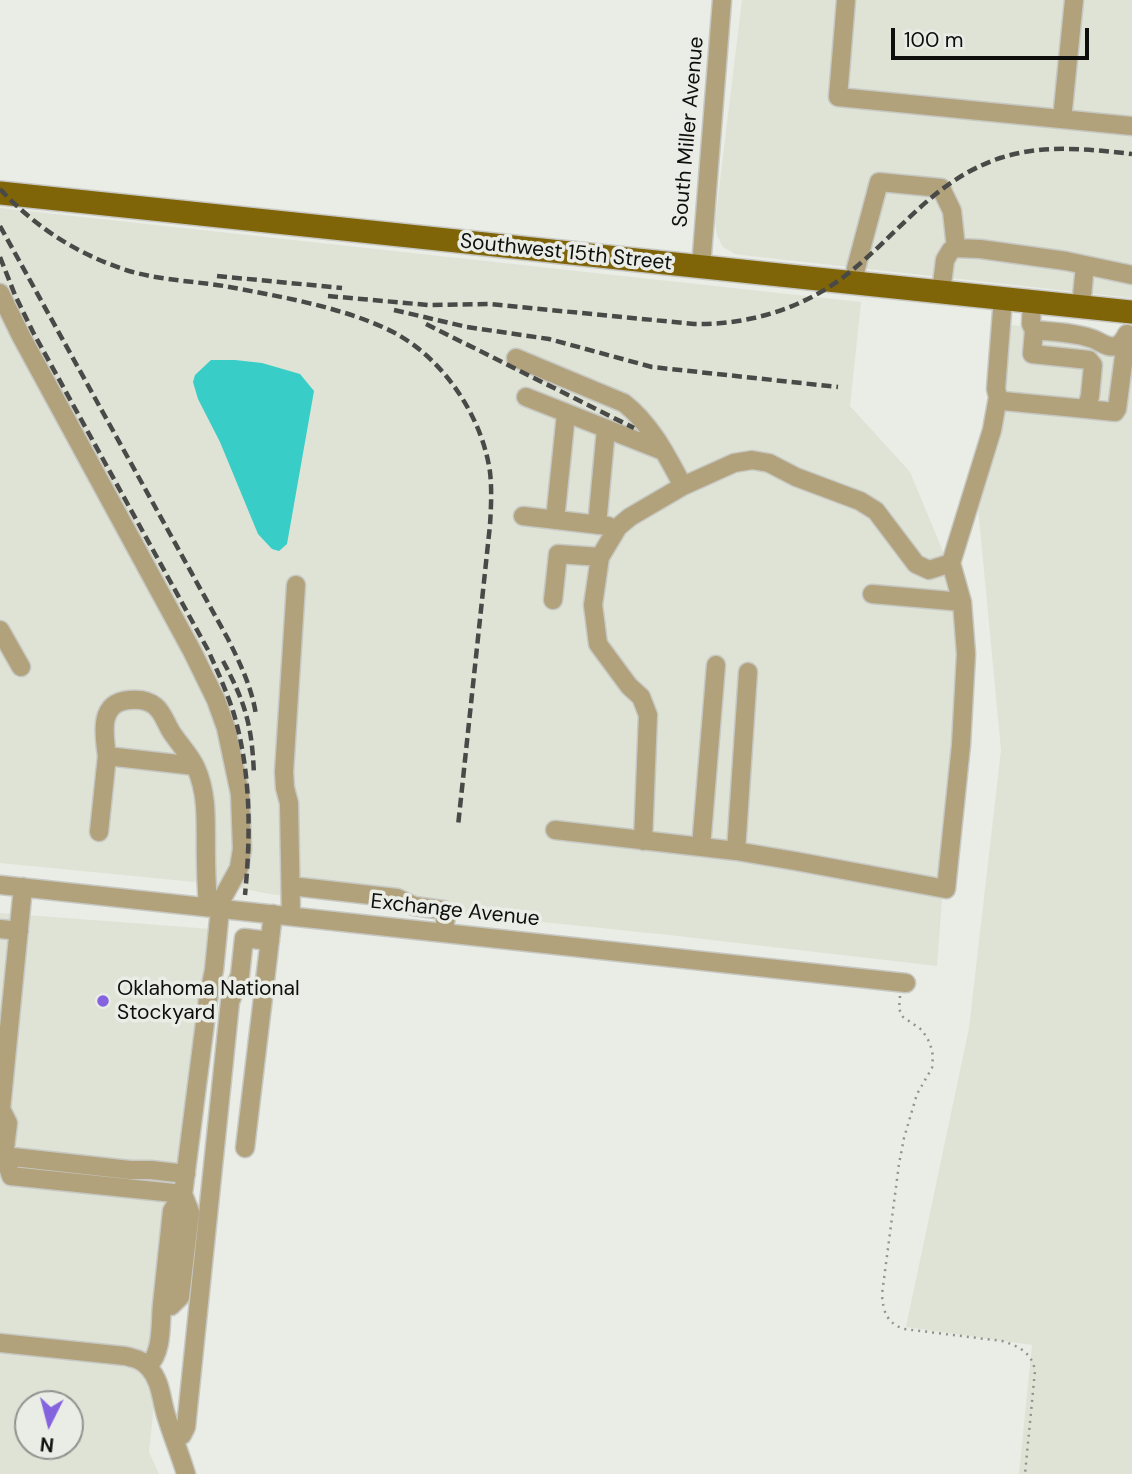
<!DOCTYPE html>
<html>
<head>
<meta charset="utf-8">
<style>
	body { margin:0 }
	#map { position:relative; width:1132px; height:1474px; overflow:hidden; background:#eaece6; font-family:"DM Sans",sans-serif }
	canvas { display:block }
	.north { position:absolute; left:14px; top:1390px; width:70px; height:70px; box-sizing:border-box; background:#eaece6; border:2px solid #92938f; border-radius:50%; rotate:186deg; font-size:19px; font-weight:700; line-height:28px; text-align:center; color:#0e0e0d }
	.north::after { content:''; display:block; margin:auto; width:24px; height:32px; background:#8563de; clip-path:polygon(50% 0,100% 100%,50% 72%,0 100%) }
	.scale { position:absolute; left:891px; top:28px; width:198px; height:32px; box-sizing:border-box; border:4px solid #0e0e0d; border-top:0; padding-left:9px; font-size:21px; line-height:24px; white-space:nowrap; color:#0e0e0d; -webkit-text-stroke:5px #eaece6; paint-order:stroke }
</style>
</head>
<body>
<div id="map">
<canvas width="1132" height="1474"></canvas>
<div class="north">N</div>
<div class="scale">100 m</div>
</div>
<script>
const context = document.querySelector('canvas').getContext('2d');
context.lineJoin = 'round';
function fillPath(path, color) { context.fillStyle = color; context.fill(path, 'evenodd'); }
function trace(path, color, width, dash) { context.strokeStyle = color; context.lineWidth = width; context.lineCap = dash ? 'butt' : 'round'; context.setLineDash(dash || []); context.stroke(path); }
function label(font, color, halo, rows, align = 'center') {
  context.font = font + ' "DM Sans",sans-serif'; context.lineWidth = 7; context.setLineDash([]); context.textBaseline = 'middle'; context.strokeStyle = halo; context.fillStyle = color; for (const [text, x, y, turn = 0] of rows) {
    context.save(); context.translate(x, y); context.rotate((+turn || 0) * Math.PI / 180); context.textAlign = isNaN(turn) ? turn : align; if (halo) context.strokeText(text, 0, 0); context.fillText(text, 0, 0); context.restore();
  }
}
fillPath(new Path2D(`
	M742,0H1132V298L750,256L735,254L723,247L717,236L715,222Z
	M0,208L861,302L850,406L910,472L964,602L937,966L669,935L269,894L226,885L0,863Z
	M1000,324L1132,337V1474H1019L1032,1345L906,1327L969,1028L1001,750L978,507Z
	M0,913L211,929L162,1327L149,1452L159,1474H0ZM28,1404H70V1446H28Z`), '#dee3d6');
fillPath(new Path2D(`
	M211,360H235L262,363L300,374L314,391L287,544L279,551L272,549L258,534L220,442L198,399L193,382L195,375Z`), '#38cdc7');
const minor = new Path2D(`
	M846,0L838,97L1132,126
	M1062,119L1074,0
	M701,267L722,0
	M854,283L856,268L879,182L941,188L952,211L956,248
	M941,292L945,260L951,250L956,248L980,249L1066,261L1132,275
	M0,293L21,336L192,651L216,700L226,728L240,794L242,849L239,868L217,908
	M1003,298L996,389L998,397L1003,401L1086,409L1090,396L1093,365L1089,360L1032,354L1034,330
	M1032,301L1031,324L1034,330C1053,332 1072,332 1090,338C1099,340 1107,349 1116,346C1122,344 1124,339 1127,334
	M1081,307L1085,265
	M516,358L624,403C651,424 667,456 683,486
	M526,397L663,451
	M1086,409L1115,412L1117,409L1127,334
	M523,516L608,526
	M555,520L566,414
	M597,525L606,429
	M872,594L962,602
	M553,600L558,554L600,557
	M0,630L21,667
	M195,766L107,756C104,734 98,703 129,700C138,699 148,700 155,706C163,712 166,724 172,733C180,745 191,756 196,768C209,797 205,828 206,859C206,875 207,891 208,907
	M555,830L736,851L795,861L946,889L961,745L966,654L962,602L951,563L992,430L998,397
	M99,832L107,756
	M643,841L648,715L641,697L629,686L598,644L593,605L600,557L618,527L630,517L683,486L734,463L752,460L769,463L796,477L860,501L876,511L916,564L929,570L951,563
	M701,847L716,665
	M736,851L748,672
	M0,885L906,983
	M291,886L397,898L414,906L443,910L446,914L444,933
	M23,887L1,1109L8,1123L4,1156L11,1176L183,1194L172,1211L162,1305
	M291,916L289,803L285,788L284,772L296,585
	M0,929L19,931
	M245,1148L273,914
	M4,1156L130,1170H151L186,1174
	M0,1343L125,1356C134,1358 143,1360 149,1368C161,1381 161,1399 166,1415C172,1435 180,1454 186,1474
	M148,1366C163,1352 160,1324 162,1305L171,1306L180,1297L190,1212L183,1194L208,999L214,970L220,909
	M175,1440L182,1435L186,1427L230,1002L240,975L244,938L270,941`);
const major = new Path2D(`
	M0,193L1132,312`);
trace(minor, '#c7c8c3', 21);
trace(major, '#c7c8c3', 26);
trace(new Path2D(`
	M900,996L899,1009L903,1017L922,1030L930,1043L933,1056L932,1068L917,1094L904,1138L899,1164L882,1294C883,1312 887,1323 904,1329L1002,1341C1018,1346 1032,1352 1035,1371L1025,1474`), '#92938f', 2.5, [2, 5]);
trace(minor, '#b1a27c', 18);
trace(major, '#7f6408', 23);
trace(new Path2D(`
	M0,189C36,228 79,255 129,271C160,280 192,281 224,286C277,296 344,307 393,332C443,358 482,416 490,472C492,490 491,508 490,525L458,826
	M0,226L228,639C240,663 252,688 256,715
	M0,257L15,295L33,332L208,650C217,670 226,690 233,711C251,770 251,833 245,895
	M217,276L342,288
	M328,296L428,305L489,304L694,324C753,325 811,306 856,267C905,226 936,180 1000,158C1043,144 1088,149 1132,154
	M394,310L467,327L549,339L652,367L838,387
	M426,324L634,428
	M223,661C246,704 252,726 254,775`), '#494a47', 4.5, [10, 5]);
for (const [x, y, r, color] of [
	[103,1001,7,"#8563de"]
]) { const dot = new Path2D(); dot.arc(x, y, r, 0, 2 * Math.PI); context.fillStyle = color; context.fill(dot); trace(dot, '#eaece6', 2.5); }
label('21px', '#0e0e0d', '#eaece6', [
	["South Miller Avenue",689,132,-85],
	["Southwest 15th Street",566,253,6],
	["Exchange Avenue",455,911,6]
]);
label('21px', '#0e0e0d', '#eaece6', [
	["Oklahoma National",117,989],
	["Stockyard",117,1013]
], 'left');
</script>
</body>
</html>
